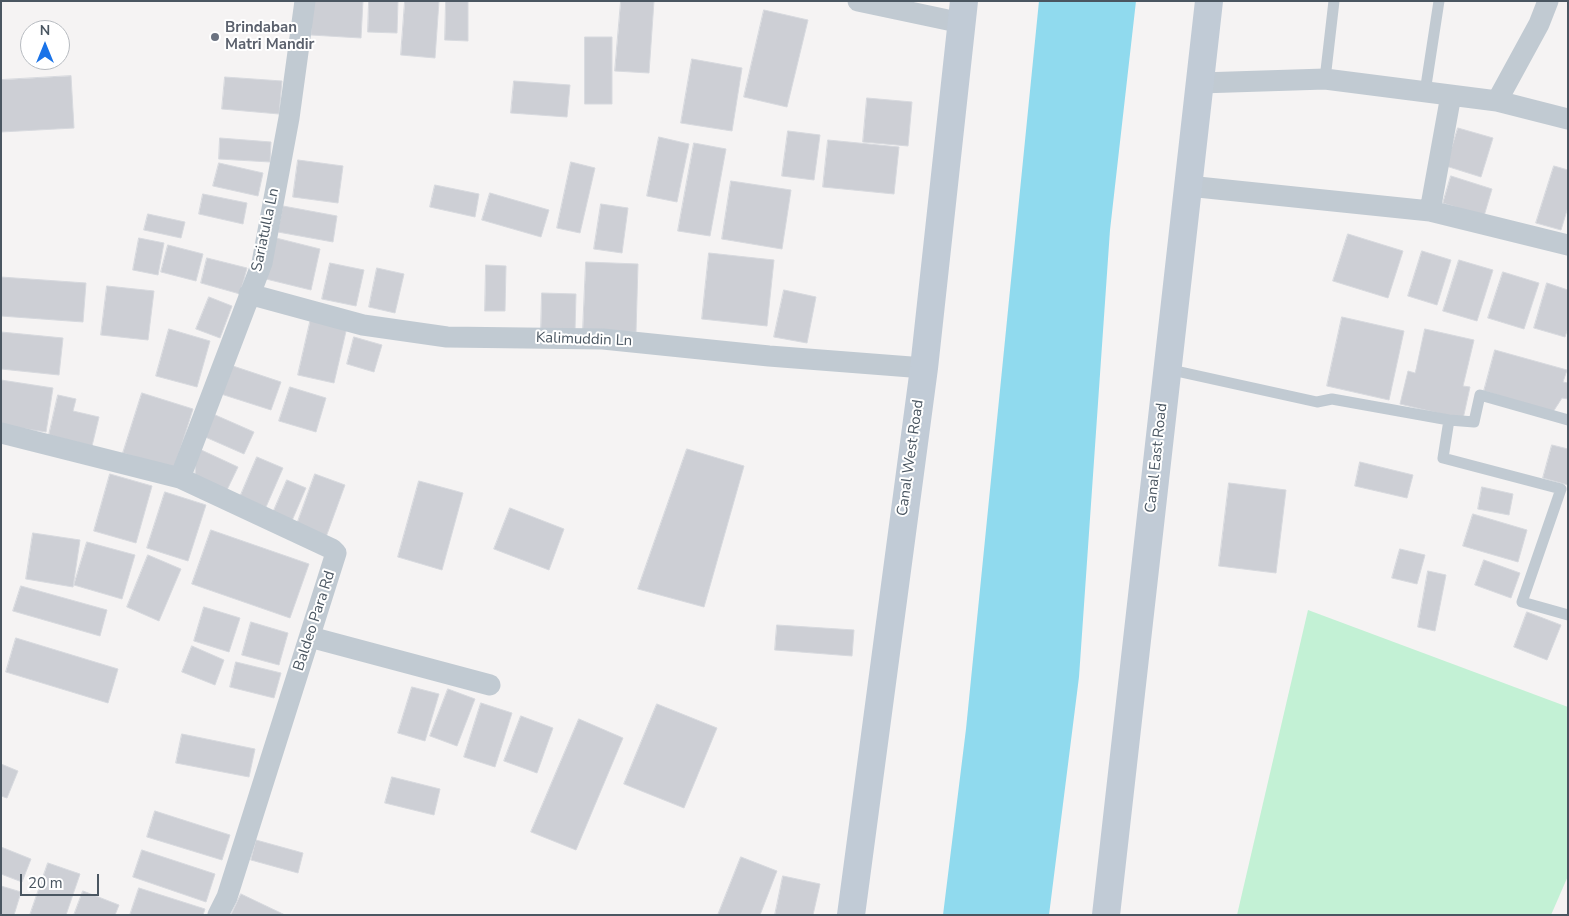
<!DOCTYPE html>
<html>
<head>
<meta charset="utf-8">
<style>
	body { margin:0 }
	#map { position:relative; width:1569px; height:916px; overflow:hidden; background:#f5f3f3; font-family:"Nunito Sans",sans-serif }
	canvas { display:block }
	.frame { position:absolute; inset:0; border:2px solid #4a5661; pointer-events:none }
	.north { position:absolute; left:20px; top:20px; width:50px; height:50px; box-sizing:border-box; background:#fff; border:1px solid #b7bbc0; border-radius:50%; rotate:0deg; font-size:14px; font-weight:700; line-height:20px; text-align:center; color:#4a5661 }
	.north::after { content:''; display:block; margin:auto; width:18px; height:22px; background:#1a73e8; clip-path:polygon(50% 0,100% 100%,50% 72%,0 100%) }
	.scale { position:absolute; left:20px; top:874px; width:79px; height:22px; box-sizing:border-box; border:2px solid #4a5661; border-top:0; padding-left:6px; font-size:15px; line-height:18px; white-space:nowrap; color:#4a5661; -webkit-text-stroke:4px #fff; paint-order:stroke }
</style>
</head>
<body>
<div id="map">
<canvas width="1569" height="916"></canvas>
<div class="frame"></div>
<div class="north">N</div>
<div class="scale">20 m</div>
</div>
<script>
const context = document.querySelector('canvas').getContext('2d');
context.lineJoin = 'round';
function fillPath(path, color) { context.fillStyle = color; context.fill(path, 'evenodd'); }
function trace(path, color, width, dash) { context.strokeStyle = color; context.lineWidth = width; context.lineCap = dash ? 'butt' : 'round'; context.setLineDash(dash || []); context.stroke(path); }
function label(font, color, halo, rows, align = 'center') {
  context.font = font + ' "Nunito Sans",sans-serif'; context.lineWidth = 4; context.setLineDash([]); context.textBaseline = 'middle'; context.strokeStyle = halo; context.fillStyle = color; for (const [text, x, y, turn = 0] of rows) {
    context.save(); context.translate(x, y); context.rotate((+turn || 0) * Math.PI / 180); context.textAlign = isNaN(turn) ? turn : align; if (halo) context.strokeText(text, 0, 0); context.fillText(text, 0, 0); context.restore();
  }
}
fillPath(new Path2D(`
	M1308,610L1568,707V876L1551,915H1237Z`), '#c3f1d5');
fillPath(new Path2D(`
	M1039,1H1136L1110,230L1079,677L1049,915H943L966,729Z`), '#90daee');
const building = new Path2D(`
	M313,1H363L361,38L311,35Z
	M369,1H398L397,33L368,32Z
	M405,1H439L435,58L401,55Z
	M446,1H468V41L445,40Z
	M621,1H654L649,73L615,71Z
	M764,10L808,20L787,107L744,97Z
	M585,37H612V104H585Z
	M692,59L742,68L732,131L681,123Z
	M71,76L74,128L1,132V80Z
	M225,77L282,81L279,114L222,109Z
	M514,81L570,85L567,117L511,113Z
	M867,98L912,102L908,146L863,142Z
	M1458,128L1493,138L1481,177L1446,166Z
	M788,131L820,135L814,180L782,176Z
	M659,137L689,144L677,202L647,196Z
	M220,138L271,142L270,162L219,159Z
	M828,140L899,147L894,194L823,187Z
	M694,143L726,149L710,236L678,231Z
	M298,160L343,166L338,203L293,197Z
	M571,162L595,168L580,233L557,228Z
	M219,163L263,173L258,196L213,186Z
	M1554,166L1568,170V207L1561,230L1536,223Z
	M1451,176L1492,189L1484,216L1443,203Z
	M731,181L791,190L782,249L722,239Z
	M435,185L479,194L475,217L430,207Z
	M490,193L549,210L541,237L482,220Z
	M203,194L247,203L243,224L199,214Z
	M601,204L628,208L622,253L594,249Z
	M283,206L337,216L333,242L278,232Z
	M148,214L185,222L181,238L144,230Z
	M1348,234L1403,251L1388,298L1333,281Z
	M139,238L164,243L158,275L133,270Z
	M276,238L320,249L311,290L266,279Z
	M168,245L203,254L196,281L161,272Z
	M1422,251L1451,260L1437,305L1408,296Z
	M709,253L774,260L767,326L702,319Z
	M207,258L247,268L240,294L201,283Z
	M1459,260L1493,270L1477,321L1443,311Z
	M586,262L638,264L636,332L583,330Z
	M330,263L364,270L356,306L322,299Z
	M486,265L506,266L505,311H485Z
	M377,268L404,274L395,313L369,307Z
	M1503,272L1539,283L1524,329L1488,318Z
	M1,277L86,283L83,322L1,316Z
	M1547,283L1568,290V328L1565,337L1534,328Z
	M107,286L154,291L148,340L101,335Z
	M784,290L816,297L807,343L774,337Z
	M542,293L576,294L575,331L541,330Z
	M209,297L232,306L220,338L196,329Z
	M1342,317L1404,331L1389,400L1327,386Z
	M311,318L347,327L334,383L298,375Z
	M169,329L210,341L197,387L156,376Z
	M1425,329L1474,340L1463,386L1470,387L1463,419L1400,404L1408,371L1415,373Z
	M1,332L63,338L59,375L1,369Z
	M354,337L382,345L374,372L347,364Z
	M1495,350L1567,370L1563,382L1568,383V399L1562,398L1553,412L1484,391Z
	M230,365L281,382L271,410L221,394Z
	M1,380L53,388L46,432L1,425Z
	M290,387L326,398L316,432L279,421Z
	M142,393L193,409L174,469L123,453Z
	M58,395L76,399L73,411L99,417L92,446L49,435Z
	M213,414L254,432L244,454L203,436Z
	M1552,445L1568,449V485L1543,478Z
	M197,448L238,467L225,494L195,480Z
	M687,449L744,466L704,607L638,589Z
	M257,457L283,468L266,507L240,497Z
	M1360,462L1413,475L1407,498L1355,486Z
	M110,474L152,486L136,543L94,531Z
	M315,474L345,485L326,537L296,527Z
	M287,480L306,488L291,523L272,515Z
	M419,481L463,493L442,570L398,557Z
	M1229,483L1286,490L1276,573L1219,566Z
	M1482,487L1513,494L1509,515L1478,509Z
	M165,492L206,505L188,561L147,548Z
	M510,508L564,529L549,570L494,549Z
	M1473,514L1527,530L1518,562L1463,546Z
	M211,530L309,564L290,618L192,584Z
	M33,533L80,540L73,587L26,579Z
	M87,542L135,555L122,599L74,585Z
	M1400,549L1425,555L1417,584L1392,578Z
	M148,555L181,569L159,621L127,607Z
	M1484,560L1520,573L1511,598L1475,585Z
	M1428,571L1446,575L1435,631L1418,627Z
	M21,586L107,610L100,636L13,611Z
	M204,607L240,618L229,652L194,641Z
	M1527,612L1561,625L1547,660L1514,647Z
	M251,622L288,633L279,665L242,655Z
	M777,625L854,630L852,656L775,650Z
	M16,638L118,669L108,703L6,672Z
	M192,646L224,660L215,685L182,672Z
	M236,662L281,673L274,698L230,687Z
	M412,687L439,694L425,741L398,733Z
	M448,689L475,699L457,746L430,736Z
	M481,703L512,713L495,767L464,757Z
	M657,704L717,728L684,808L624,784Z
	M521,716L553,728L537,773L504,761Z
	M579,719L623,738L576,850L531,832Z
	M182,734L255,749L249,777L176,763Z
	M1,764L18,771L7,798L1,796Z
	M392,777L440,789L434,815L385,803Z
	M155,811L230,835L222,860L147,837Z
	M256,840L303,853L298,873L251,860Z
	M1,847L31,859L22,882L1,874Z
	M142,850L215,874L206,902L133,877Z
	M741,857L777,871L760,915H718Z
	M48,863L80,874L66,915H30Z
	M783,876L820,884L813,915H775Z
	M1,886L21,892L14,915H1Z
	M139,888L205,909L203,915H130Z
	M83,891L119,905L115,915H74Z
	M241,894L285,915H231Z`);
fillPath(building, '#cdcfd5');
trace(building, '#d7d9de', 1);
trace(new Path2D(`
	M1325,79L1334,1
	M1425,92L1439,1
	M1167,369L1317,402L1332,399L1449,420L1474,422L1480,395L1568,420
	M1449,420L1443,458L1561,489L1522,602L1568,615`), '#c1cad2', 11);
trace(new Path2D(`
	M858,1L962,23
	M1200,83L1325,79L1497,101L1539,24L1548,1
	M1451,95L1430,211L1568,245
	M1497,101L1568,119
	M1188,186L1430,211
	M249,294L363,325L447,337L603,339L769,356L924,368
	M1,433L180,478L332,549L336,553L227,897L218,915
	M180,478L262,263L289,118L305,1
	M310,637L490,685`), '#c1cad2', 21);
trace(new Path2D(`
	M851,915L924,368L964,1
	M1106,915L1209,1`), '#c1cbd6', 28);
for (const [x, y, r, color] of [
	[215,37,5,"#6b7280"]
]) { const dot = new Path2D(); dot.arc(x, y, r, 0, 2 * Math.PI); context.fillStyle = color; context.fill(dot); trace(dot, '#fff', 2); }
label('bold 15px', '#5b616d', '#fff', [
	["Brindaban",225,28],
	["Matri Mandir",225,45]
], 'left');
label('15px', '#4a5661', '#fff', [
	["Sariatulla Ln",266,230,-78],
	["Kalimuddin Ln",584,340,2],
	["Canal West Road",911,458,-82],
	["Canal East Road",1157,458,-84],
	["Baldeo Para Rd",315,621,-72]
]);
</script>
</body>
</html>
